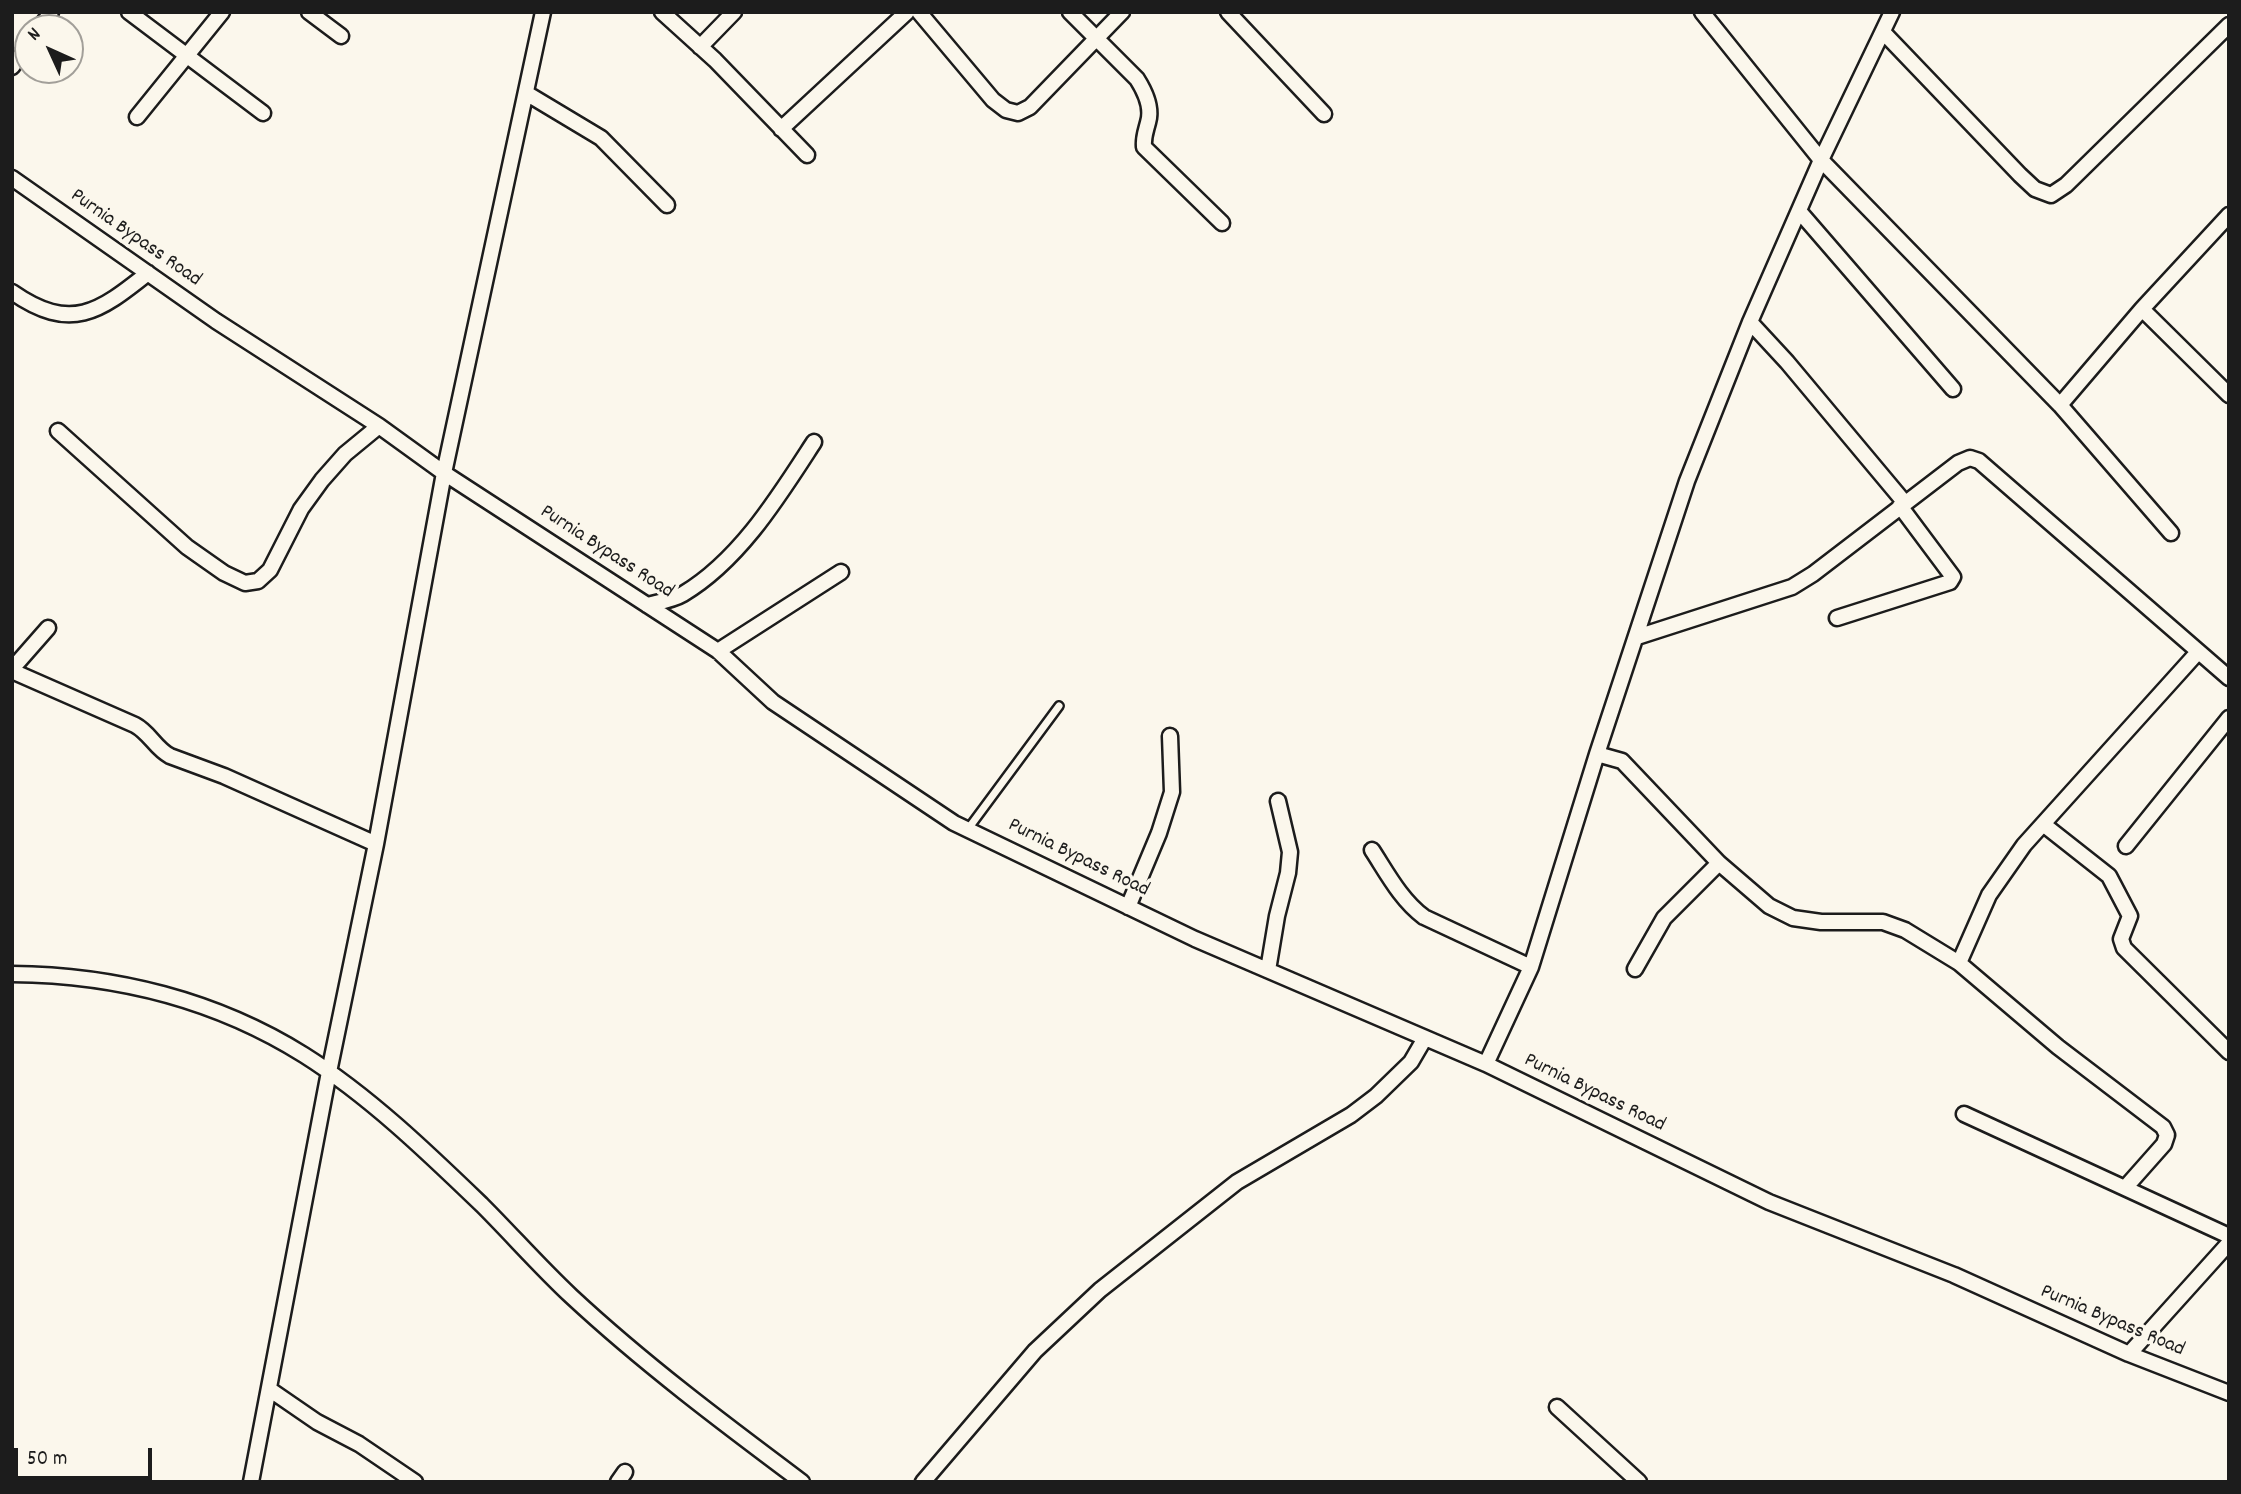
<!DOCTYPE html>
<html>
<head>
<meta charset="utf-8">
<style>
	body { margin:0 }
	#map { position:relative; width:2241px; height:1494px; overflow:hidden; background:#fbf7ec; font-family:Dekko,sans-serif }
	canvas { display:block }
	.frame { position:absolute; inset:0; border:14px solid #1c1c1c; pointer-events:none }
	.north { position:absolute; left:14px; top:14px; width:70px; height:70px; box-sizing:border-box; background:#fbf7ec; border:2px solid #a29f99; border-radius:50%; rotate:315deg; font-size:19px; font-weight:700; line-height:28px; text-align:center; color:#1c1c1c }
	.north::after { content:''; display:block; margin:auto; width:24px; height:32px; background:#1c1c1c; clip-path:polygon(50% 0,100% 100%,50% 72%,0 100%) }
	.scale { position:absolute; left:14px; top:1448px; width:138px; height:32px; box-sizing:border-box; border:4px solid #1c1c1c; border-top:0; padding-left:9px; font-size:21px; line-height:24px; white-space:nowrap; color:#1c1c1c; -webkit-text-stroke:5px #fbf7ec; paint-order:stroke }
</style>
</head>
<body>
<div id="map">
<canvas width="2241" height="1494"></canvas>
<div class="frame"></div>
<div class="north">N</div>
<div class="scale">50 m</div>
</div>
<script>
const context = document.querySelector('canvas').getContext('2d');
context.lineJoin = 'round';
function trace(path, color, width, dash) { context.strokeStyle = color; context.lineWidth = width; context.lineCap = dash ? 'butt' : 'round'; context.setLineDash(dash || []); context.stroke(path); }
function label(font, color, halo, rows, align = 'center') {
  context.font = font + ' Dekko,sans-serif'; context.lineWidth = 7; context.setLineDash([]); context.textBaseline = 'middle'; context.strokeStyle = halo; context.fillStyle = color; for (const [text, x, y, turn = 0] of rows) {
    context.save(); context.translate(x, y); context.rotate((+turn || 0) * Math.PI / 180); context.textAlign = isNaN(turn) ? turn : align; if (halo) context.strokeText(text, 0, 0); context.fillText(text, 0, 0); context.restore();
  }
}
const lane = new Path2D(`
	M968,829L1059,706`);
const street = new Path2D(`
	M129,12L263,113
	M309,12L341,36
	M662,12L715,60L807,155
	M919,12L993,100L1006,110L1018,113L1030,107L1122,12
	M1070,12L1137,79C1144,90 1151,105 1149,118C1147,129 1143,135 1144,147L1222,223
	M1228,12L1324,114
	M1702,12L1821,160L2060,405L2171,533
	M40,28L51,12
	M1884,33L2020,175L2035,189L2051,195L2066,185L2229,25
	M700,47L734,12
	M12,67L28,45
	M526,93L601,138L667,205
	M137,117L222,12
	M781,129L907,12
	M12,178L216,321L379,426L444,473L718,651L773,702L954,823L1195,939L1486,1064L1769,1202L1954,1275L2129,1354L2229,1393
	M1799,211L1953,389
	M12,292C71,333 99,312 148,273
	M2142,309L2229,395
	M1750,322L1787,362L1905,503
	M2060,405L2142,309L2229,215
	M58,431L187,547L224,573L245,583L258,581L270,570L301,509L322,480L345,454L379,426
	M647,605C659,602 673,600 683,594C740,560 779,496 814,442
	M1837,618L1950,582L1953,577L1900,506
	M1637,637L1792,587L1813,574L1958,463L1970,458L1979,461L2229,678
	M718,651L841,572
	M12,669L48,628
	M12,671L135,725C150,733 155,748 170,756L224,776L376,844
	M1597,754L1622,761L1719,863L1769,906L1793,918L1821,922H1883L1905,930L1959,963L2058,1047L2163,1127L2167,1135L2164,1144L2125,1188
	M2043,824L2109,876L2130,916L2121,939L2124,948L2229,1052
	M2126,846L2229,718
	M1372,850C1387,873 1401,900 1424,917L1531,967
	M1128,907L1159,833L1172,792L1170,736
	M1959,963L1989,895L2024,845L2198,652
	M1635,969L1664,918L1719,863
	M1268,970L1277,916L1288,873L1290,852L1278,801
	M12,974C115,975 216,1000 304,1055C369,1096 427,1152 482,1205C512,1235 540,1267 571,1296C643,1363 723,1423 802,1482
	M1486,1064L1531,967L1597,754L1687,481L1750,322L1821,160L1892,12
	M1964,1114L2229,1236
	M2129,1354L2229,1243
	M269,1389L317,1422L359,1444L415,1482
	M1557,1407L1639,1482
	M251,1482L329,1072L376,844L444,473L543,12
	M618,1482L625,1472
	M923,1482L1035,1351L1100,1290L1237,1182L1351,1115L1376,1096L1411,1062L1425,1038`);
trace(lane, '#1c1c1c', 12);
trace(street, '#1c1c1c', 19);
trace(lane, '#fbf7ec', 7);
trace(street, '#fbf7ec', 14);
label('21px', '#1c1c1c', '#fbf7ec', [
	["Purnia Bypass Road",135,239,35],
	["Purnia Bypass Road",606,553,33],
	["Purnia Bypass Road",1078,859,26],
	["Purnia Bypass Road",1594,1094,26],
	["Purnia Bypass Road",2112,1322,23]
]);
</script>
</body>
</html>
